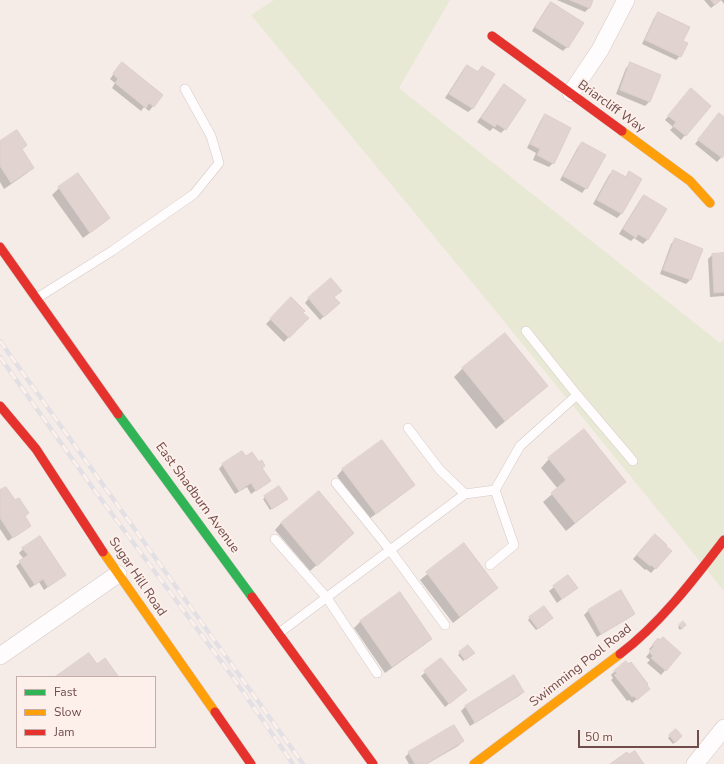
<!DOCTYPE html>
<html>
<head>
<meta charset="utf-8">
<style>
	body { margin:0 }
	#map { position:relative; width:724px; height:764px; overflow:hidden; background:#f5ece8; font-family:"Nunito Sans",sans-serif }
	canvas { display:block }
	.legend { position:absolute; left:16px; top:676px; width:140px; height:72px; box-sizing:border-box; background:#fdefe9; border:1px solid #c5aeaa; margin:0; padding:5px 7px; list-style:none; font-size:12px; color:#704c4b }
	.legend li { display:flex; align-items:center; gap:8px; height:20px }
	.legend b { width:20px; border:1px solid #c5aeaa }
	.scale { position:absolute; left:578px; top:730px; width:121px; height:18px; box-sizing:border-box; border:2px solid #704c4b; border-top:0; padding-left:5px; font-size:12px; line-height:14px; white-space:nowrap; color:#704c4b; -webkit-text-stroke:3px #fdefe9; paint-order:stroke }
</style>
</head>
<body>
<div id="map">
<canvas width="724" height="764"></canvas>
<ul class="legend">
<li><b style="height:5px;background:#30b455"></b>Fast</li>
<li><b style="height:5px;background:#ff9f0a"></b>Slow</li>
<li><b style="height:5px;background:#e5322d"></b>Jam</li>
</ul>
<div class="scale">50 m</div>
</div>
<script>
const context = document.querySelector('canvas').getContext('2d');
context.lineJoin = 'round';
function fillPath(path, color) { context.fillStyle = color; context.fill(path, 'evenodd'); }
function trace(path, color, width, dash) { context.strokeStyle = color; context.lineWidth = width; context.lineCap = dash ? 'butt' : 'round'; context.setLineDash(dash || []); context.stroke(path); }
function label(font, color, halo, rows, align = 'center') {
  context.font = font + ' "Nunito Sans",sans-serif'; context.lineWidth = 4; context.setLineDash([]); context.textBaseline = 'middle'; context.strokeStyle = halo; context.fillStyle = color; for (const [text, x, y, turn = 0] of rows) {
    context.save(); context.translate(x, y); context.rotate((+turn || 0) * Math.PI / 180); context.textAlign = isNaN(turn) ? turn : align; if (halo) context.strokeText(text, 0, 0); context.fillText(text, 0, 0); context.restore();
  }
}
fillPath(new Path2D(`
	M274,0H450L399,88L720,343L724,339V591L480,292L251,15Z`), '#e8e9d4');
fillPath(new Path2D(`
	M557,0H592L589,8L585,12Z
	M704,0H724V4L721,0L711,8Z
	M551,3L567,47L563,51L532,31L547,7Z
	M658,14L682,41L680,56L676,60L642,44L654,18Z
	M631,64L649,102L645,106L616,94L626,68Z
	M467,66L477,72L482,67L473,108L468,112L445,98L463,70Z
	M118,68L162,95L149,111L144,107L141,111L112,88L115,83L110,79Z
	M504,85L505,129L501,133L493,128L490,131L477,122Z
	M687,94L710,106L681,140L670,130L673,127L665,120Z
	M545,116L553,163L549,167L533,160L536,153L527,148L541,120Z
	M715,119H724V154L717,162L695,144Z
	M0,142L26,145L21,150L33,168L26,174L4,189L0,182Z
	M583,143L605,155L586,188L582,193L560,180L578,147Z
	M614,171L625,177L629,173L621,214L617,218L593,204L609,175Z
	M78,174L109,218L102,224L83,238L52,195L59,188Z
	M644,196L666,209L647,240L643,244L634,238L631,241L619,234L640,200Z
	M675,240L702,250L690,280L686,284L660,274L671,244Z
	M724,254V296L710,297L708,259L712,255Z
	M333,297L334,307L320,320L305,303L309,298Z
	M291,299L307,318L284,342L266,324Z
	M463,368L547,386L538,394L496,429L454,377Z
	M245,458L261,468L269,481L251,494L247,487L235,494L219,469L223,464Z
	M549,459L616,490L566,531L543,502L558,489L541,468Z
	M343,469L414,485L407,491L369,519L337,476Z
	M279,488L284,501L270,510L263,499Z
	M0,492L24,517L30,525L8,541L0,529Z
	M281,523L353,533L310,571L275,530Z
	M651,539L664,547L670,552L651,573L646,569L645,570L633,559Z
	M464,544L497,588L453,623L420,580Z
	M23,549L64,575L44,590L39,582L30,588L16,566L24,559L19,553Z
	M568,576L576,588L557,603L549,591Z
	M620,592L634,614L629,618L597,637L584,615L588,611Z
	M399,594L431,638L424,645L385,673L354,628L360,622Z
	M530,618L550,620L536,630L528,620Z
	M683,623L685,625L680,630L678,627Z
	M654,644L680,653L661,675L647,663L650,660L646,657L651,651L649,649Z
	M468,646L472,654L463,661L458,655Z
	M441,659L461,694L445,707L421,676Z
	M615,671L644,693L632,703L629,700L627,701L611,680L613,678L611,675Z
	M514,677L523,692L519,696L470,726L461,711L465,707Z
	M676,730L681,736L673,744L668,738Z
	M463,741L458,746L427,764H409L405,757L409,753Z`), '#0003');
const building = new Path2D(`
	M570,0H593L590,8Z
	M711,0H721L715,5Z
	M551,2L584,23L568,48L535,27Z
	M658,12L690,27L683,41L688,43L681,57L645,40Z
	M122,62L163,95L154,107L149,103L146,108L115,83L118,79L113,74Z
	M630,62L661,75L650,102L620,90Z
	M467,65L478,72L482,66L495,74L473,109L449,94Z
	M504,84L526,100L506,130L497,124L495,127L481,118Z
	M691,88L711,106L686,136L673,126L676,122L668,116Z
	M719,113L724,117V155L722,158L698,140Z
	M545,114L571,128L554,164L537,155L540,149L530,144Z
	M17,130L27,145L22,149L34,168L11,183L0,166V141Z
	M582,142L606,155L587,189L563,176Z
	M613,170L626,177L629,171L642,179L622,214L597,200Z
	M78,173L110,218L90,233L58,187Z
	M644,195L667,209L648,240L638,234L636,238L623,229Z
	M675,238L703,249L691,280L663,270Z
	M724,253V292L714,293L712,254Z
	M331,278L342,291L334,297L340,303L324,317L308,298Z
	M291,297L305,311L303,313L309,318L289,338L270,319Z
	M505,333L548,386L505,421L462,368Z
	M584,429L626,482L575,523L551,493L566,480L548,458Z
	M382,440L415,485L376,514L342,469Z
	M242,451L246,456L252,452L259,462L262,460L265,466L262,468L271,481L256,491L251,483L239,491L222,464Z
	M279,486L288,499L272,509L264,496Z
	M6,487L15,500L19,498L29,513L25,516L31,526L13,538L0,518V490Z
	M319,491L354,533L317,566L281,523Z
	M655,534L667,545L666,546L672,551L656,569L651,565L650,566L637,555Z
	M40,536L66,575L48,587L43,579L35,585L19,561L28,555L22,548Z
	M464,543L498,588L460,617L426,572Z
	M568,575L578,588L562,599L553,586Z
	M621,590L635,614L601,634L588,610Z
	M400,592L432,639L392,667L360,621Z
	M544,606L553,618L538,629L529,617Z
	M683,621L686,625L682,629L679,625Z
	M663,637L681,653L666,671L651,658L653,656L649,652L654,646L652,645L658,638L660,640Z
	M468,645L475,653L465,660L459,652Z
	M89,653L97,664L105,658L118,676L116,677H55Z
	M441,658L467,690L449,704L424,671Z
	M626,661L628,664L631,662L648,684L647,685L650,689L637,700L634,696L632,697L614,675L617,673L614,671Z
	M514,675L524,692L475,723L465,706Z
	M454,725L464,741L426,764H415L408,752Z
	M676,729L682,736L675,743L669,735Z
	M635,751L644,764H610L627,752L629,754Z`);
fillPath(building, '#e1d3d0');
trace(building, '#ddcecb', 1);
const lane = new Path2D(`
	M37,298L112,251L194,194L219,163L211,136L185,89
	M526,331L577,395
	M408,428L440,470L465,494
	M336,483L390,550L445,625
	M275,539L327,598L377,673
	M490,565L514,545L495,490L520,446L577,395L633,461
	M279,633L465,494L495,490`);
const street = new Path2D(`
	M571,93L600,50L626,0
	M0,656L118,574
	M695,764L724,728`);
const fast = new Path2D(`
	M118,414L252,597`);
const slow = new Path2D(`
	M622,131L690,181L710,203
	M103,552L215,712
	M474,764L620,654`);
const jam = new Path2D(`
	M492,36L622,131
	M0,247L118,414
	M0,406L36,449L103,552
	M252,597L373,764
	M620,654C660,624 694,579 724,540
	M215,712L251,764`);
trace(lane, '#d5c9c7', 10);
trace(street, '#d5c9c7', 18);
trace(fast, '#d5c8c6', 10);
trace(slow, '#d5c8c6', 10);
trace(jam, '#d5c8c6', 10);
trace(lane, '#fefcfc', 9);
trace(street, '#fefcfc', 17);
trace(fast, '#30b455', 9);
trace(slow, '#ff9f0a', 9);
trace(jam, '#e5322d', 9);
const rail = new Path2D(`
	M0,341L303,764
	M0,357L95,491L232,676L293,764`);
trace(rail, '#e2e0e4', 4.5);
trace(rail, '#fdefe9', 3, [9]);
label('13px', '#704c4b', '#fdefe9', [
	["Briarcliff Way",611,107,36],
	["East Shadburn Avenue",197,498,54],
	["Sugar Hill Road",137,577,56],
	["Swimming Pool Road",581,666,-38]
]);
</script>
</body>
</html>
